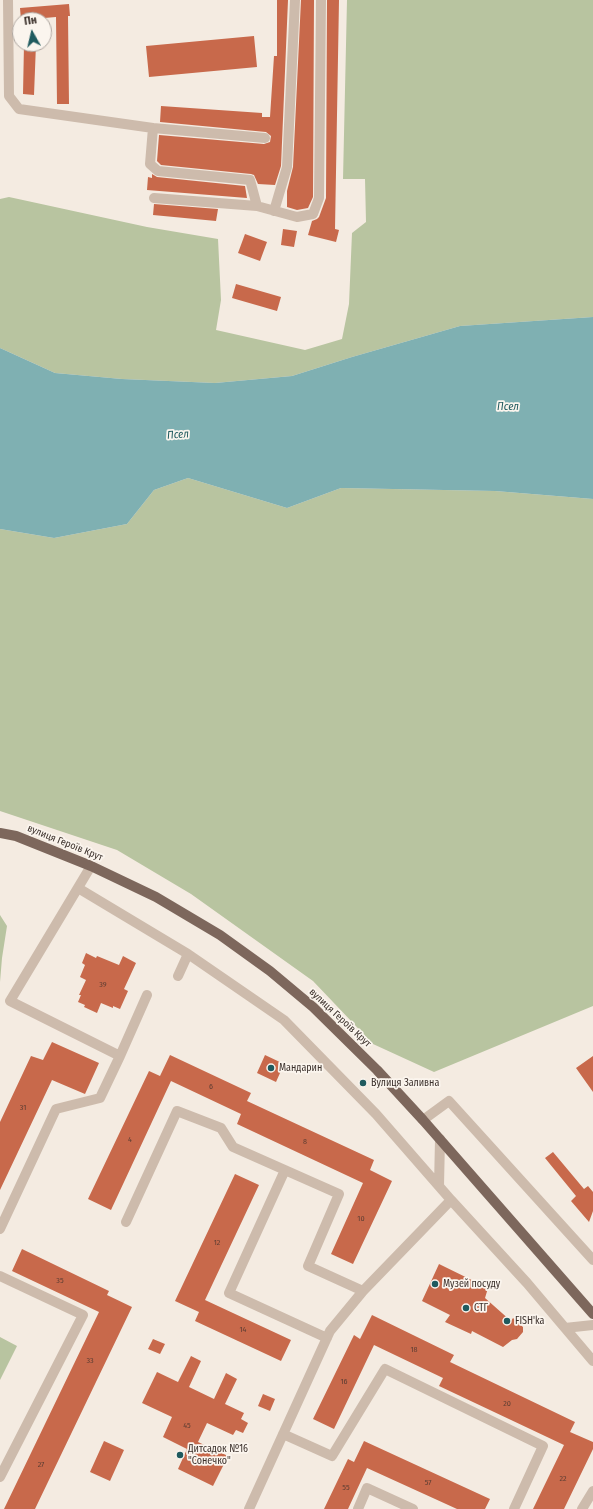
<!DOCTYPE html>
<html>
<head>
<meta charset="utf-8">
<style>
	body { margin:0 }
	#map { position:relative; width:593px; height:1509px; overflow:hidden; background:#f4ebe1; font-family:"Fira Sans Condensed",sans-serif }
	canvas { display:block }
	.north { position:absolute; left:12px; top:12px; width:40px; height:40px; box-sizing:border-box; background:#fbf5ee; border:1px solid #aea6a0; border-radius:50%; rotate:352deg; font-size:11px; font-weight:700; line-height:16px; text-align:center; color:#3b302b }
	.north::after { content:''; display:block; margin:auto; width:14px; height:18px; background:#1f5a5e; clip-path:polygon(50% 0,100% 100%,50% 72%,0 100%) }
</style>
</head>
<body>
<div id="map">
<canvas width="593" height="1509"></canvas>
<div class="north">Пн</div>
</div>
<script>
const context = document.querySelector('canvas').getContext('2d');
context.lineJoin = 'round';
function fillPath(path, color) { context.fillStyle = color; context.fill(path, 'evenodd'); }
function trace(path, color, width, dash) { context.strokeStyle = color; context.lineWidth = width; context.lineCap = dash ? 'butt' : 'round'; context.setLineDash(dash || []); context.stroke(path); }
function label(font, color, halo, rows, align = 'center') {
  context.font = font + ' "Fira Sans Condensed",sans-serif'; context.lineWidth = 3.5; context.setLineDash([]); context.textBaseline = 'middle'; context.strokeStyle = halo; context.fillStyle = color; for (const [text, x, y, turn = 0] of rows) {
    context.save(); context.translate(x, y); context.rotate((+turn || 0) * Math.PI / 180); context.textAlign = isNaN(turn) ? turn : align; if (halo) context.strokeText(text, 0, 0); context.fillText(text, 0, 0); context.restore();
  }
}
fillPath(new Path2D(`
	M347,0H593V317L460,326L352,357L292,376L215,383L122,379L55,373L0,348V199L9,197L147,227L218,239L221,300L216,330L305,350L342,339L349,304L352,233L366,222L365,179H343Z
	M188,478L287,508L341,488L495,491L593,499V1006L434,1072L373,1044L313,981L191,894L117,850L0,811V529L54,538L127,524L154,490Z
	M0,915L7,926L2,958L0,982Z
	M0,1337L17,1346L0,1380Z`), '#b8c4a0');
fillPath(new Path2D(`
	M593,317V499L495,491L341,488L287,508L188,478L154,490L127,524L54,538L0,529V348L55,373L122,379L215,383L292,376L352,357L460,326Z`), '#7fb0b2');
fillPath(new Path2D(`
	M277,0H288L281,166L275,185L258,184L254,175L251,174L161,165L157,161L159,135L264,144L270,142L271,136L266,132L160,122L161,106L262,113V117H270L274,56H277Z
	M301,0H314L313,197L308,208L297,210L287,207V191L293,167Z
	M327,0H339L335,229L339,230L336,242L308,235L312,221L317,219L319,217L326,198Z
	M69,4L70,16H68L69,104H57L56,17L21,20L20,8Z
	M254,36L257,67L149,77L146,46Z
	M24,44H36L34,95L23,94Z
	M152,174L157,177L245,186L247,198L147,190L148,177L152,178Z
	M154,204L218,209L216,221L153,215Z
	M283,229L297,231L294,247L281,245Z
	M245,234L267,242L260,261L238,253Z
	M236,284L281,297L277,311L232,298Z
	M86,953L96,958L97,956L119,965L123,956L136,963L124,989L128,991L120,1009L113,1006V1008L101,1003L97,1013L84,1007L85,1005L78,1002L81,995H79L86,980L80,977L85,965L82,963Z
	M52,1042L99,1063L85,1094L52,1080L0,1190V1122L31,1056L43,1060Z
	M170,1055L251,1093L247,1101L374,1160L370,1170L392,1181L353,1264L331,1254L363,1183L237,1124L241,1114L171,1081L111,1210L88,1199L149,1071L160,1076Z
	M265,1055L284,1064L276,1082L257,1073Z
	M593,1056V1092L576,1068Z
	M553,1152L584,1189L588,1186L593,1192V1211L589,1222L571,1201L576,1196L545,1158Z
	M235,1174L259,1185L205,1300L291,1340L281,1361L195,1321L199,1312L175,1301Z
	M22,1249L109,1291L107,1295L132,1307L35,1509H4L99,1312L12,1271Z
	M439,1264L488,1288L485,1298L511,1321L513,1318L523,1327V1332L517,1339L512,1340L503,1347L472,1331L471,1334L445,1322L450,1315L422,1301Z
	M372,1315L454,1355L450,1362L575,1422L570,1432L593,1442V1449L564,1509H533L564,1445L439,1386L443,1378L374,1345L334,1429L313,1419L354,1335L360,1339Z
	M153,1339L165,1344L160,1354L148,1349Z
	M191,1356L201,1361L189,1387L214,1399L226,1373L237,1379L225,1404L244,1413L241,1419L248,1423L243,1433L236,1430L233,1435L207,1423L198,1442L228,1456L213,1486L178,1469L187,1449L163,1437L172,1417L142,1403L157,1372L178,1382Z
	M263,1394L275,1399L270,1411L258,1406Z
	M104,1441L124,1450L110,1481L90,1472Z
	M364,1441L490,1499L485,1509H457L367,1468L348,1509H324L348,1459L354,1462Z`), '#c8694b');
trace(new Path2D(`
	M8,0L9,96L19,109L153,128
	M265,138L153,128L150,164L158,171L250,180L257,206L297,217L313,214L319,198L321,0
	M154,198L257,206
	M274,211L287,167L295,0
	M78,888L188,954L284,1020L376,1114L451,1200L527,1283L593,1361
	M178,976L188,954
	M120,1056L147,995
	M423,1120L449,1101L593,1260
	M285,1170L229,1293L327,1338
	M439,1186L440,1139
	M126,1222L177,1111L221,1128L233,1147L339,1194L308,1266L363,1291
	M0,1229L56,1109L100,1098L120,1056L10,1001L91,866
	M0,1276L83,1315L0,1477
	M565,1328L593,1325
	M283,1434L332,1456L385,1369L543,1446L514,1509
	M249,1509L330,1331L363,1291L451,1200
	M358,1509L367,1488L413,1509
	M582,1509L593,1491`), '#cdbbac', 10);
trace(new Path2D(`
	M0,833L16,836L91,866L156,897L220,935L270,971L313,1007L377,1070L423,1120L593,1314`), '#7d675c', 10);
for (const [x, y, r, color] of [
	[271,1068,4,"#1f5a5e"],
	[363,1083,4,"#1f5a5e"],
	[435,1284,4,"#1f5a5e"],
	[466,1308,4,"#1f5a5e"],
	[507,1321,4,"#1f5a5e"],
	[180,1455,4,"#1f5a5e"]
]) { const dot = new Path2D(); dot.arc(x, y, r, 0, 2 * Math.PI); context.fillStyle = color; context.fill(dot); trace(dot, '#fbf5ee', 1.5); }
label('8px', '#5e3e33', null, [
	["39",103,985],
	["6",211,1087],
	["31",23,1108],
	["4",130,1140],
	["8",305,1142],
	["10",361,1219],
	["12",217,1243],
	["35",60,1281],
	["14",243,1330],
	["18",414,1350],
	["33",90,1361],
	["16",344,1382],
	["20",507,1404],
	["45",187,1426],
	["27",41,1465],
	["22",563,1479],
	["57",428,1483],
	["55",346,1488]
]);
label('10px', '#3b302b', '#fbf5ee', [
	["вулиця Героїв Крут",65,843,22],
	["вулиця Героїв Крут",340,1018,43]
]);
label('10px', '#3b302b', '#fbf5ee', [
	["Мандарин",279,1068],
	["Вулиця Заливна",371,1083],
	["Музей посуду",443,1284],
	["СТГ",474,1308],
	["FISH'ka",515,1321],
	["Дитсадок №16",188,1449],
	["\"Сонечко\"",188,1461]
], 'left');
label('italic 11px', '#1f5a5e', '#fbf5ee', [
	["Псел",508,407],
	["Псел",178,435,-4]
]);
</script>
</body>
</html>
